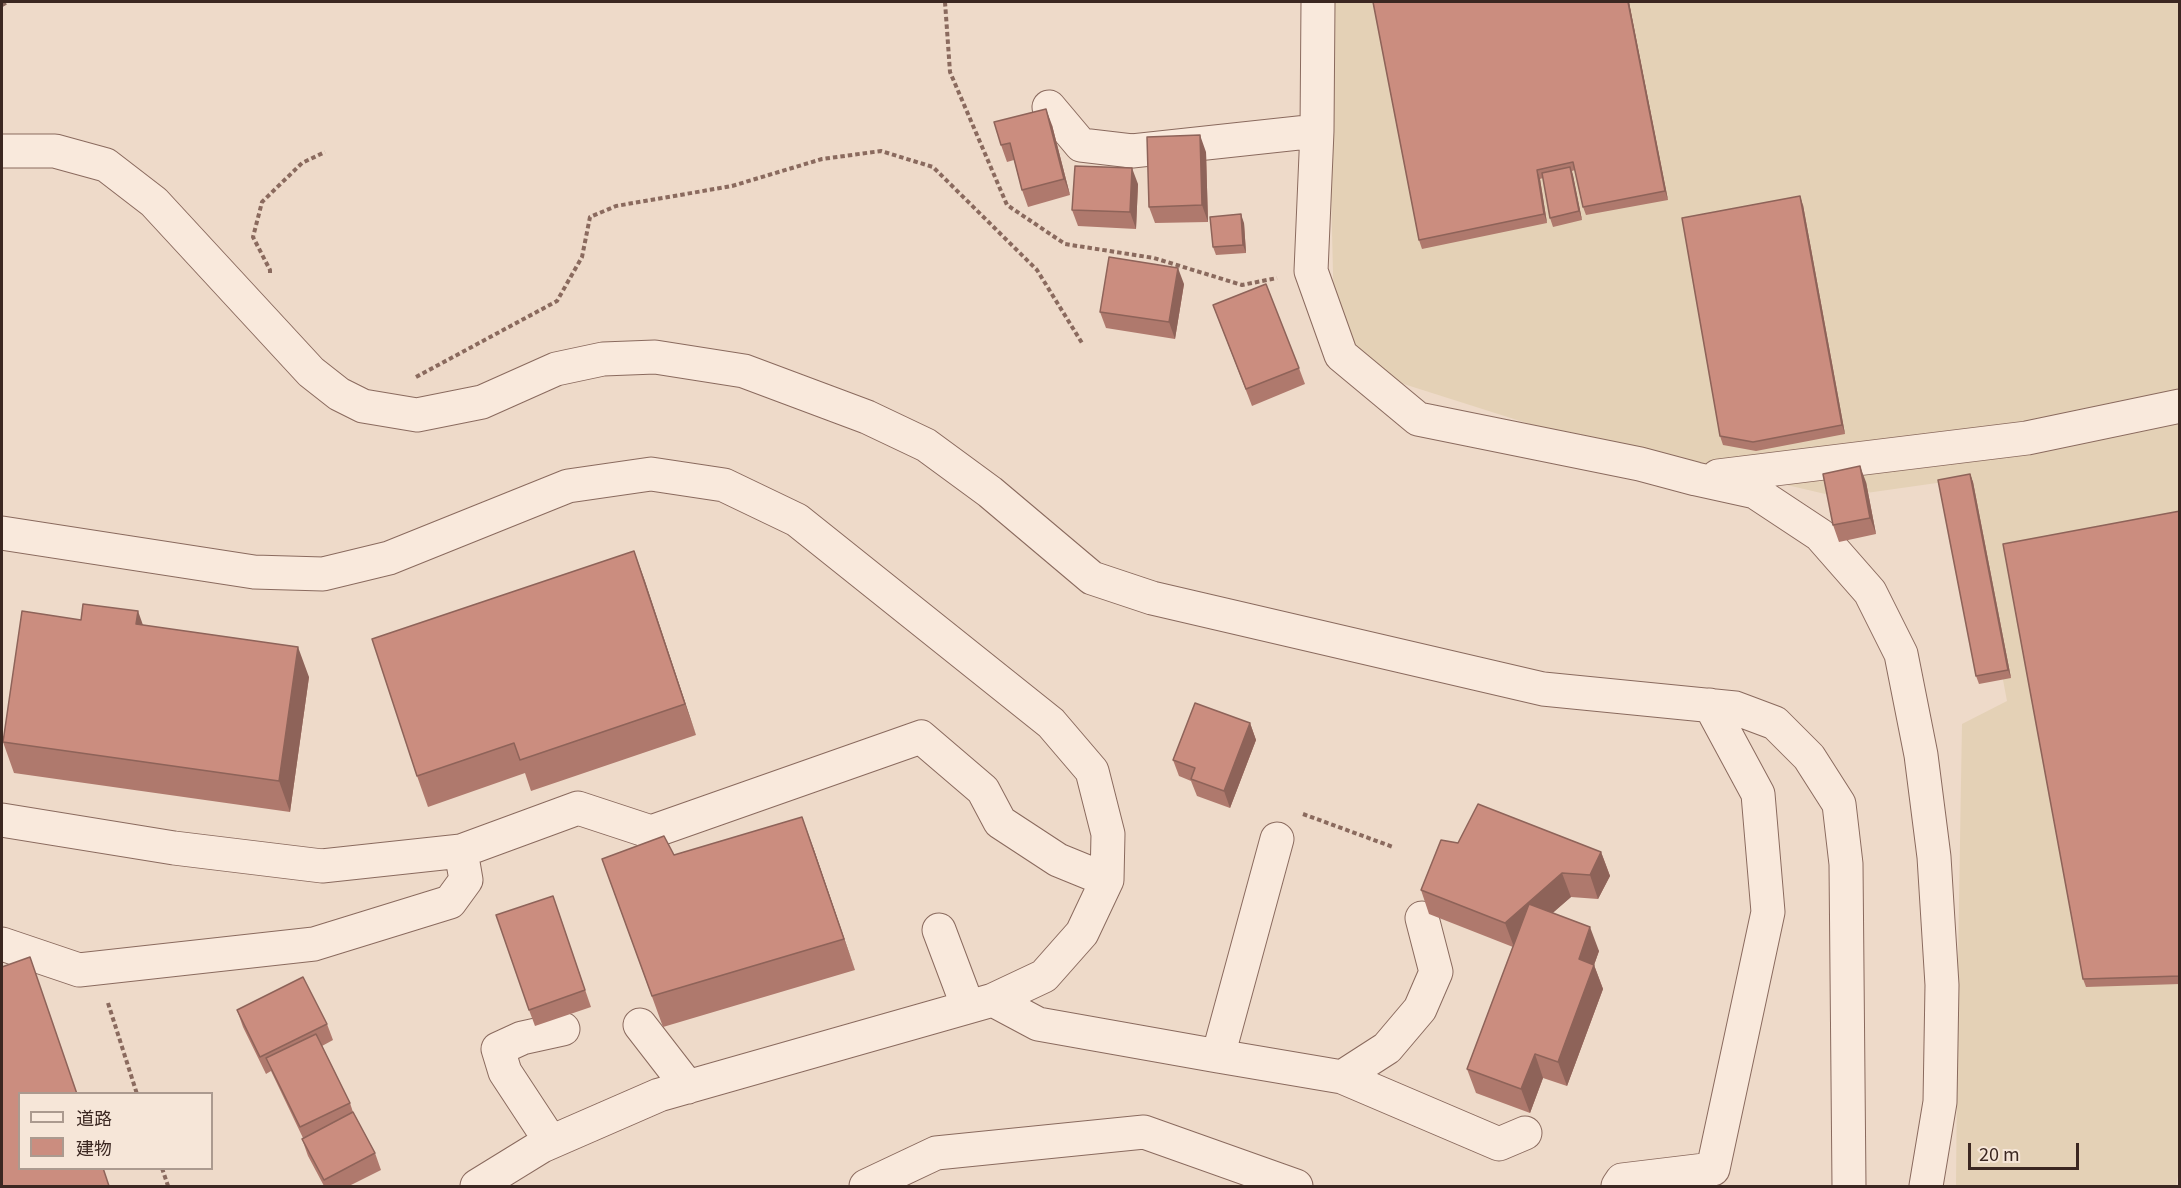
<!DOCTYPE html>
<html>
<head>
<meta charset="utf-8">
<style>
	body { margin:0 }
	#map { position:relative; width:2181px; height:1188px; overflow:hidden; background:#eedac9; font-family:Georgia,"Noto Sans JP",serif }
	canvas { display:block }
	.frame { position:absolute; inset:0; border:3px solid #3b2721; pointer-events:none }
	.legend { position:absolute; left:18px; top:1092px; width:195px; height:78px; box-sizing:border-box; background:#f6e6d8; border:2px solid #ab9a8f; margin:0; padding:8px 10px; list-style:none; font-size:18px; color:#3b2721 }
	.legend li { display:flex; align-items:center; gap:12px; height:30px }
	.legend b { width:30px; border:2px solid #ab9a8f }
	.scale { position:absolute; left:1968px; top:1143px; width:111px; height:27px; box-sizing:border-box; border:3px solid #3b2721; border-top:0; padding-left:8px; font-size:18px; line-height:21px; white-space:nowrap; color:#3b2721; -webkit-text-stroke:4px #f6e6d8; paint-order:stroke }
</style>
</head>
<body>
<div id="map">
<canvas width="2181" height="1188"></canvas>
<div class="frame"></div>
<ul class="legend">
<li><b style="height:8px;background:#f9e9dc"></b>道路</li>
<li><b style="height:16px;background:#cb8d7f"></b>建物</li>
</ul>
<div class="scale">20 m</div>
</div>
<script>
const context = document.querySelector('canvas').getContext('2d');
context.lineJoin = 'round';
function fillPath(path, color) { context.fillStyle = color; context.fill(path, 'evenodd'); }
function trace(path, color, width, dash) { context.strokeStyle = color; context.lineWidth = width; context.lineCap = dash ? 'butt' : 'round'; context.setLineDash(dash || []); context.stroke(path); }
fillPath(new Path2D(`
	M1320,2H2179L2180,1166L2176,1186H1956L1958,961L1962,724L2007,701L1965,479L1838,497L1536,426L1369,373L1334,315L1329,105Z`), '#e4d1b6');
const minor = new Path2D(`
	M1318,2L1317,131L1311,271L1341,355L1418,419L1640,464L1696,479L1755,492L1820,535L1870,592L1901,654L1921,755L1934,857L1942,985L1940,1102L1926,1186
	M1049,107L1081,145L1132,151L1317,131
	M2,151H55L106,165L154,202L311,372L339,394L363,406L417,415L482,402L556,369L603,359L655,357L744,371L867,417L926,445L990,492L1092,578L1152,598L1543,689L1735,708L1775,723L1809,757L1839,804L1846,864L1849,1186
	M1718,476L2027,438L2180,406
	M2,533L254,572L323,574L389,558L568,486L651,474L724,485L797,520L1051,723L1092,771L1108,834L1107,880L1082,933L1044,976L993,1000L659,1095L542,1146L477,1186
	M2,820L174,848L322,866L461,851L578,808L651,832L921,737L983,790L1000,822L1058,860L1107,880
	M939,930L968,1007
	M2,944L79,970L314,944L450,902L466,880L461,851
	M993,1000L1038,1024L1218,1056L1277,839
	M640,1025L688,1087
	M1218,1056L1342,1077L1387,1048L1420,1009L1436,972L1422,918
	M1342,1077L1499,1144L1525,1133
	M551,1142L505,1072L498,1049L522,1038L563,1029
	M866,1186L936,1153L1144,1132L1296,1186
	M1618,1186L1622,1180L1713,1169L1768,912L1758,794L1710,705`);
trace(minor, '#8a6a5e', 35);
trace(new Path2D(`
	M945,2L950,72L1007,205L1065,244L1154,258L1242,285L1277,278
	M2,5L7,2
	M270,273V270L253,237L262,202L302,163L325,152
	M416,377L557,301L582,257L590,217L616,206L732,186L822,159L881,151L933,167L1037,270L1082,343
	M1303,814L1393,847
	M108,1003L137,1094
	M162,1168L168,1186`), '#8a6a5e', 4, [4.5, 3]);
trace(minor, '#f9e9dc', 33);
fillPath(new Path2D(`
	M1373,2H1629L1668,200L1586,215L1583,207L1575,170L1572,171L1582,220L1553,227L1550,218L1543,178L1540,179L1547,223L1422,249L1419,240Z
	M1052,125L1070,195L1028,207L1022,190L1014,160L1007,162L1001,145Z
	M1206,152L1208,222L1155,223L1149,207Z
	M1138,184L1136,229L1078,226L1072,210Z
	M1803,205L1845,434L1756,451L1723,445L1720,436Z
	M1244,223L1246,253L1216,255L1213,247Z
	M1184,284L1175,339L1106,328L1100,312Z
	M1213,305L1299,368L1305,384L1252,406Z
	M1970,474L1973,482L2011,678L1979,684L1976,676Z
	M1866,482L1876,534L1839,542L1833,525Z
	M2180,511V984L2086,987L2083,979Z
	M634,551L696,735L531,791L525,773L428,807L417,776Z
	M81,620L143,625L309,677L290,812L14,773L3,742Z
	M1250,723L1256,740L1230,808L1197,796L1191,781L1179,776L1173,760Z
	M1458,843L1601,852L1610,876L1598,899L1571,897L1552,913L1599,951L1594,965L1603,989L1567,1086L1543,1078L1530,1113L1476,1093L1467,1069L1513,947L1429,914L1421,890Z
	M813,847L855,970L663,1027L602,859Z
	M553,896L591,1007L535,1026L529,1010Z
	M237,1010L327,1024L333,1040L322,1046L350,1103L353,1112L375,1153L381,1170L349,1186H324L308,1156L302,1139L303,1138L271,1071L266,1074L243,1027Z`), '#af796d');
fillPath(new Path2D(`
	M1628,2H1629L1668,200L1665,191Z
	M1046,109L1052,125L1070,195L1064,179Z
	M1200,135L1206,152L1208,222L1202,205Z
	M1570,167L1573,175L1582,220L1579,211Z
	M1132,168L1138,184L1136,229L1130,212Z
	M1537,170L1540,179L1547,223L1544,214Z
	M1800,196L1803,205L1845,434L1842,425Z
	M1241,214L1244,223L1246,253L1243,245Z
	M1178,268L1184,284L1175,339L1169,322Z
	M1860,466L1866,482L1876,534L1870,518Z
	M1970,474L1973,482L2011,678L2008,670Z
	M634,551L645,581L696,735L685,704Z
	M138,611L149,642L136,624Z
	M298,647L309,677L290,812L279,781Z
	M1250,723L1256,740L1230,808L1224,791Z
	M802,817L813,847L855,970L844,939Z
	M1601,852L1610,876L1598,899L1590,875Z
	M1562,873L1571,897L1514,947L1505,923Z
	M1590,927L1599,951L1594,965L1603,989L1567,1086L1558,1062L1579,959Z
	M1535,1054L1543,1078L1530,1113L1521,1089Z`), '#8e6359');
const building = new Path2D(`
	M1373,2H1628L1665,191L1583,207L1573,162L1537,170L1544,214L1419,240Z
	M1046,109L1064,179L1022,190L1010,143L1001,145L994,122Z
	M1200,135L1202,205L1149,207L1147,137Z
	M1075,166L1132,168L1130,212L1072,210Z
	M1570,167L1579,211L1550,218L1542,173Z
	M1800,196L1842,425L1753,442L1720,436L1682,218Z
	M1241,214L1243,245L1213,247L1210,217Z
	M1109,257L1178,268L1169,322L1100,312Z
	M1266,284L1299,368L1246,389L1213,305Z
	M1860,466L1870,518L1833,525L1823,474Z
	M1970,474L2008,670L1976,676L1938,480Z
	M2180,511V976L2083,979L2003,544Z
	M634,551L685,704L520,760L514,743L417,776L372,639Z
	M83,604L138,611L136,624L298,647L279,781L3,742L22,611L81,620Z
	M1195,703L1250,723L1224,791L1191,779L1195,768L1173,760Z
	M1478,804L1601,852L1590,875L1562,873L1505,923L1421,890L1441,840L1458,843Z
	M802,817L844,939L652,996L602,859L664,836L674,855Z
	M553,896L585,990L529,1010L496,915Z
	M1529,904L1590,927L1579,959L1594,965L1558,1062L1535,1054L1521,1089L1467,1069Z
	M30,957L77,1094H20V1168H103L109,1186H2V967Z
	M303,977L327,1024L260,1057L237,1010Z
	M316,1034L350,1103L300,1127L266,1058Z
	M353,1112L375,1153L324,1180L302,1139Z`);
fillPath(building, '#cb8d7f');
trace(building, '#8e6359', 1.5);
</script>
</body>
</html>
